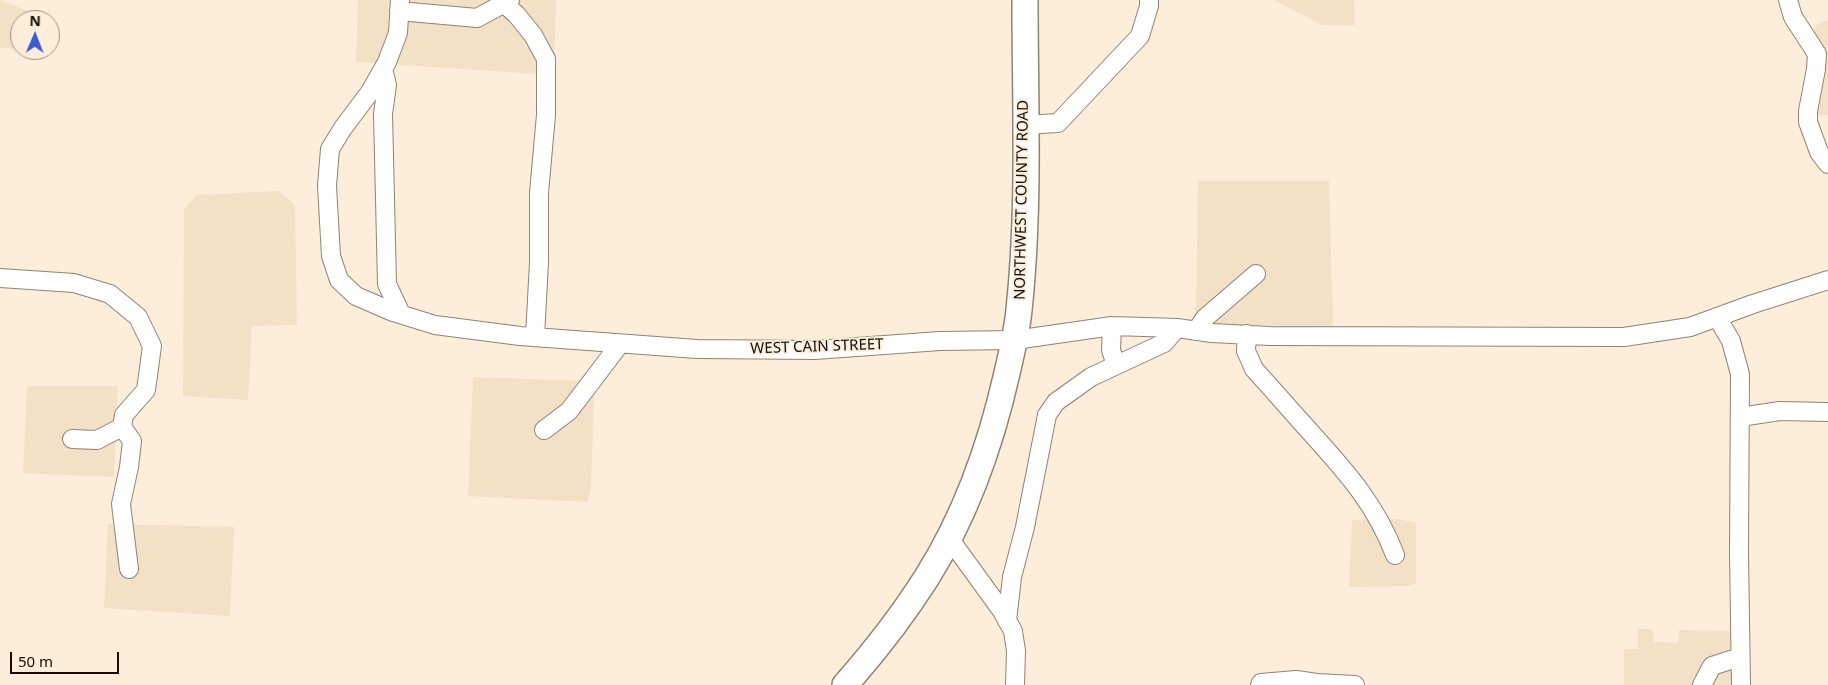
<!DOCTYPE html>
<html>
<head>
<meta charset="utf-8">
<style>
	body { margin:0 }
	#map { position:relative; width:1828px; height:685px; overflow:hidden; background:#fceedb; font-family:"Noto Sans",sans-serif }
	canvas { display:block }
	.north { position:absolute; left:10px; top:10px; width:50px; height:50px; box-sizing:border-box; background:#fceedb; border:1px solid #9e9486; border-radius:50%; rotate:1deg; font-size:14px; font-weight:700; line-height:20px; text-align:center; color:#120d07 }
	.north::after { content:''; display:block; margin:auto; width:18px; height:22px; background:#3d5cce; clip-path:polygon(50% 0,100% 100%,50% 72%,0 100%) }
	.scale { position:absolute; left:10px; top:652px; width:109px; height:22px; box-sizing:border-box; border:2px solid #120d07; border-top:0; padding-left:6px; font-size:15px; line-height:18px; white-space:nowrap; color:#120d07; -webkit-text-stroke:4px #fceedb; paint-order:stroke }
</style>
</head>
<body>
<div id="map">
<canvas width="1828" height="685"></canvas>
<div class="north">N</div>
<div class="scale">50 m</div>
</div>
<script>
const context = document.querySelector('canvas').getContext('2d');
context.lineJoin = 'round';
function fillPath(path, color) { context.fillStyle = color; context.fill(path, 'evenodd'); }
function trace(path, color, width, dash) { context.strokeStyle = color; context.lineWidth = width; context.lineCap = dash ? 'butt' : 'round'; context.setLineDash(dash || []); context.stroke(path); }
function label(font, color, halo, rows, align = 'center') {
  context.font = font + ' "Noto Sans",sans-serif'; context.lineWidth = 4; context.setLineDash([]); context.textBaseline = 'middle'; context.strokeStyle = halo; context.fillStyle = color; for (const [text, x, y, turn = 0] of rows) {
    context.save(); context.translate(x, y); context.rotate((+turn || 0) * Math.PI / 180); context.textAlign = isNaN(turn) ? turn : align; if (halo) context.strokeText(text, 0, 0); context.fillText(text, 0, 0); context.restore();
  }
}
fillPath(new Path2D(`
	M0,0L48,19L20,20V49L0,48Z
	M358,0H556L554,75L356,62Z
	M1274,0H1354L1355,25H1322Z
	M1824,21H1828V115L1799,114L1810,59L1803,45L1817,25Z
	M1198,181H1329L1333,326L1210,325L1192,322L1196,307Z
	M279,191L295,205L297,325L252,326L248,400L183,396L184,209L197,195Z
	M473,377L584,381L594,391L591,490L587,502L468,496Z
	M27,386H118L114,477L23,473Z
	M1398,519L1416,523V584L1405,586L1349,587L1352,520Z
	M108,524L234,527L230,616L104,608Z
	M1638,629H1652L1654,642L1678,643L1679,630L1731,631L1733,685H1624V649H1638Z`), '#f2e0c7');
const minor = new Path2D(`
	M400,0L398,33L387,62L370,92L343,128L330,149L327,186L331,256L339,280L356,296L393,312L435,325L520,336L697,349L815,350L940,341L1015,340L1112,326L1177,328L1212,333L1270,336L1624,337L1690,327L1753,304L1828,280
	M1788,0L1793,17L1817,54L1816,69L1808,111V122L1819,152L1828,164
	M503,3L516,14L533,35L546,59V115L539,193V262L535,337
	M399,11L477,18L510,0
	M383,69L387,85L383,114L387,284L401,314
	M1025,125L1058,123L1140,36L1149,6V0
	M0,278L74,283L110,294L138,317L152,346L146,390L124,415L122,427L132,441L129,467L121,504L129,569
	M1717,317L1731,341L1740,374L1739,553L1741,685
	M1112,326L1111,350L1116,365
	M1196,331L1205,318L1256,274
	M1247,334L1246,351L1254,369C1274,391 1293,413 1313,435C1348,474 1376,505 1395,555
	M1740,417L1780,411L1828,412
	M544,430L569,411L620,344
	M72,439L97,440L122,427
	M949,538L1002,611L1013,631L1016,651L1015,685
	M1007,621L1012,577L1025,527L1047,415L1056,402L1091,377L1164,343L1177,328
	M1317,683L1355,685
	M1260,685L1261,683L1296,680L1317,683L1319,685
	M1702,685L1712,666L1740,657`);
const highway = new Path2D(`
	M845,685C875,651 903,615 927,577C966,515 991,444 1007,373C1012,352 1017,331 1019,310C1030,207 1025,103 1025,0`);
trace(minor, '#8f8372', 20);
trace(highway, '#8f8372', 28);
trace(minor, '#fff', 18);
trace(highway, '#fff', 25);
label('15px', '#120d07', '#fceedb', [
	["NORTHWEST COUNTY ROAD",1022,200,-89],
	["WEST CAIN STREET",817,347,-2]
]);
</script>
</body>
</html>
